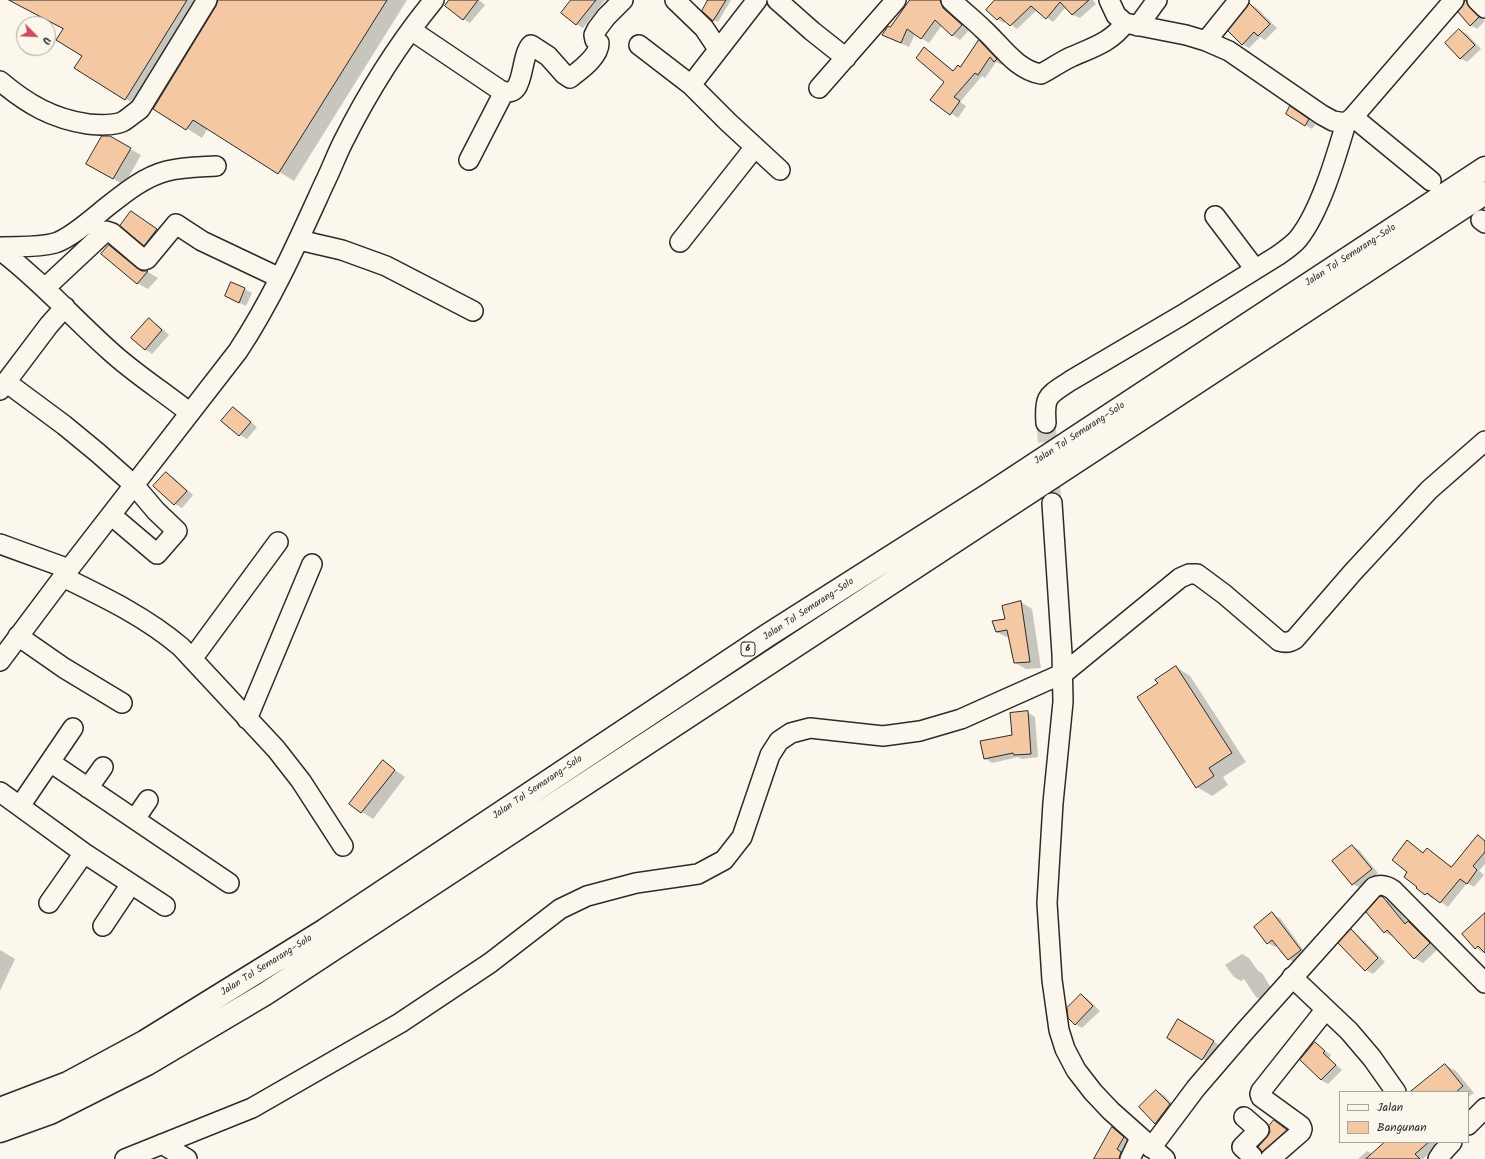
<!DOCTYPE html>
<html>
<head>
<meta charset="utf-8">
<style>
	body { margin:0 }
	#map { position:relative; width:1485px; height:1159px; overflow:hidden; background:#fbf7ec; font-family:Kalam,sans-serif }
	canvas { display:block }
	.legend { position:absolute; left:1339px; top:1091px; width:130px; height:52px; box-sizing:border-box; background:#fbf7ec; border:1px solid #a8a59f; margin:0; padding:5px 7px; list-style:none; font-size:12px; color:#2b2b2b }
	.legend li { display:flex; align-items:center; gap:8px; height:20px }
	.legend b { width:20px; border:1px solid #a8a59f }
	.north { position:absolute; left:16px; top:16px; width:40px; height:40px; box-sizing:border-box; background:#fbf7ec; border:1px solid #a8a59f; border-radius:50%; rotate:114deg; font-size:11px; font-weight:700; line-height:16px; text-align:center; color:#2b2b2b }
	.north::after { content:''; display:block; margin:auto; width:14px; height:18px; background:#d1495b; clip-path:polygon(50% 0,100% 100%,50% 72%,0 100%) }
</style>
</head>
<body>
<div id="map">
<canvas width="1485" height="1159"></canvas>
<ul class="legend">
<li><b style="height:5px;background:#fbf7ec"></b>Jalan</li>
<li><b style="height:11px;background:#f3c8a3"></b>Bangunan</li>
</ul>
<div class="north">U</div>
</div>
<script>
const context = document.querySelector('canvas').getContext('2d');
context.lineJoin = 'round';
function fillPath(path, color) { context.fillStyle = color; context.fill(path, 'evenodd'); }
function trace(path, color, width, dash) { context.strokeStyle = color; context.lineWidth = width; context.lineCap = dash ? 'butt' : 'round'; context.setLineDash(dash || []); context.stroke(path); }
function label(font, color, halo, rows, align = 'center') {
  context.font = font + ' Kalam,sans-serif'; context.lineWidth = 3; context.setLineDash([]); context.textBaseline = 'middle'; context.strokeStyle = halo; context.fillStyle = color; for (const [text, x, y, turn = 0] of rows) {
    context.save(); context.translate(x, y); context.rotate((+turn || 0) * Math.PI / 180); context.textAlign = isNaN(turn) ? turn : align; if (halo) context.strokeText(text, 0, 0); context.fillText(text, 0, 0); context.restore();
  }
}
fillPath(new Path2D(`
	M20,0H205L139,107L76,68L83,56L64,29Z
	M218,0H407L294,181L208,128L202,138L154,108L217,6Z
	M450,0H479L485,5L470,23L463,19Z
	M572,0H619L613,5L605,0L583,28L576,24Z
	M705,0H731L718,22L714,20L708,2Z
	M911,0H949L948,8L951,13L969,30L960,40L952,35L942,25L929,43L915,34L909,47L883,35L891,28Z
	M1015,0H1093L1096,4L1080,18L1073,15L1066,7L1053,22L1037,10L1017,29L1006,21L1004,23L997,19Z
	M1467,1L1473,5L1476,13L1485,21L1477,29L1470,25L1459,12Z
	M1250,4L1257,8L1277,28L1265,40L1260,37L1249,48L1242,44Z
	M1460,30L1467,34L1481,49L1467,62L1460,58Z
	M979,41L986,45L1003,64L1002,65L996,62L985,78L982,76L960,102L966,106L958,118L932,100L945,81L925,49L932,53L954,71L960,68Z
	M1297,112L1316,124L1312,129L1305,125Z
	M109,137L141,155L124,185L87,163Z
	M131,212L168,236L155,251L144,245Z
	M109,246L120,252L143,272H148L158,278L148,289L137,283Z
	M232,283L252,293L246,306L233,300Z
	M149,320L157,324L169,335L152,354L145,349Z
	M233,408L257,427L247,439L240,435Z
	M166,473L173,477L193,495L182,508L175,504Z
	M1021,602L1032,609L1041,668L1026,669L1014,662L1009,638L996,632Z
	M1176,667L1190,676L1246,762L1223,777L1228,785L1212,796L1197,787L1159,684Z
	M1027,712L1035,717L1038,757L1022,759L1018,757L992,763L985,758L1013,735Z
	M383,762L405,777L373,819L350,804Z
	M1478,836L1485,840V864L1479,871L1484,875L1474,887L1467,883L1448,907L1434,897L1433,899L1426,894L1418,888L1409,872L1407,842L1424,853L1427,849L1452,867Z
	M1352,846L1359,850L1378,873L1360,888L1353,884Z
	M1382,898L1392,903L1408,922L1417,928L1438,949L1423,963L1414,958L1394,937L1384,932Z
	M1272,914L1280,918L1307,955L1296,964L1289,959L1278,945L1275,947L1268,943L1255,928Z
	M1485,920V952L1483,953L1476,948L1463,934Z
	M1351,931L1358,935L1385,962L1373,974L1366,970Z
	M0,950L15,959L0,991Z
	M1242,954L1249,958L1258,971L1262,973L1274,993L1263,1001L1256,997L1244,979L1241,981L1234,977L1225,965Z
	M1081,995L1088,999L1100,1011L1082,1028L1075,1024Z
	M1190,1027L1224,1048L1213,1065L1203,1059Z
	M1316,1044L1331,1055L1329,1058L1342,1070L1328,1084L1321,1080L1301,1060Z
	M1445,1065L1456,1071L1474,1093L1468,1097V1092H1416Z
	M1157,1091L1164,1095L1177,1109L1163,1127L1156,1123L1141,1107Z
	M1275,1122L1293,1134L1270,1155L1263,1151Z
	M1112,1128L1130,1142L1127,1159H1100Z
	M1387,1142H1434L1437,1146L1423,1159H1358L1367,1151L1373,1154Z`), '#0003');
const building = new Path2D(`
	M9,0H187L125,100L74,68L82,56L56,40L63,29Z
	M218,0H387L278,174L193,120L186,130L153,109L216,6Z
	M449,0H478L463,20L445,6Z
	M571,0H596L576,25L561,13Z
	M708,0H726L713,21L702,11Z
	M910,0H940L943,8L962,25L952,36L935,20L921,39L907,29L901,43L882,35L888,26L890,27Z
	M995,0H1089L1072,15L1060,2L1046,19L1031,6L1010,26L1000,17L997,20L986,10Z
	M1466,0L1469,7L1479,17L1470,26L1458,12Z
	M1249,3L1270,24L1258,36L1254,32L1242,45L1228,31Z
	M1459,29L1475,45L1460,59L1445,43Z
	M979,40L997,59L994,62L990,57L978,75L975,73L954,97L960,101L950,115L930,100L944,82L916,58L924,47L953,71L958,65L960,67Z
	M1290,106L1309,119L1305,126L1286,114Z
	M102,136H110L131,148L113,179L86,164Z
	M131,211L157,229L144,246L120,226Z
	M109,245L137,268L142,271H148L137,284L101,254Z
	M231,282L245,288L239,303L225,296Z
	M149,318L162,330L145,350L131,338Z
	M233,407L251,422L239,436L221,421Z
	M166,472L187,491L174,505L153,486Z
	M1021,601L1030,662L1014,663L1007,630L996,632L992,621L1005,619L1002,606Z
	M1176,666L1232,753L1209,768L1214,776L1196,788L1137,697L1158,683L1155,680Z
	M1028,711L1031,754L1014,755L1013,753L984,759L980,741L1012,735L1010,713Z
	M383,760L395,770L361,813L349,804Z
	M1478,835L1485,841V852L1473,866L1477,870L1467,884L1460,879L1440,903L1427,893L1425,895L1416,888L1417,887L1404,877L1407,872L1392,860L1407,840L1423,853L1427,848L1451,867Z
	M1352,845L1372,869L1352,885L1332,861Z
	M1380,896L1383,897L1405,924L1408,921L1430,943L1414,959L1387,930L1384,933L1366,912Z
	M1272,912L1301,950L1288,960L1272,940L1267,944L1254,927Z
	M1485,913V953L1478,946L1475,949L1462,934Z
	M1351,929L1378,958L1365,971L1338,943Z
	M1081,994L1093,1006L1075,1025L1068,1018L1067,1008Z
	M1178,1019L1214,1041L1202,1060L1167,1038Z
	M1315,1042L1325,1051L1323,1053L1336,1065L1321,1080L1300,1060Z
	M1445,1064L1463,1086L1456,1092H1410Z
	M1156,1090L1170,1104L1155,1124L1139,1107Z
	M1274,1120L1287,1130L1262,1152L1258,1147L1267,1137L1270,1132L1269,1126Z
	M1112,1127L1124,1137L1117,1149L1121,1152L1119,1159H1094Z
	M1385,1142H1429L1415,1154L1420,1159H1366Z`);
fillPath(building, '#f3c8a3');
trace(building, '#2b2b2b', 1);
trace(new Path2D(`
	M1046,423L1052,503`), '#d1cec5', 19, [19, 10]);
const minor = new Path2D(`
	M675,0L704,28L718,49
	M757,0L691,85L728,122L780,170
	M777,0L812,31L846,58
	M951,0C961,10 973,19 983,29C1001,45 1016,70 1041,74C1051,69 1060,62 1071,57C1091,48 1112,42 1125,23
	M1109,0L1116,15L1125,23L1186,35L1206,41L1229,51L1322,115L1333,121L1346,123L1353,117L1454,0
	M1477,0L1485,8
	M1138,26L1157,0
	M411,30L500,90C526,102 519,58 531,45L548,56L564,74L570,78C580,70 599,57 599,43L595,40L594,35L597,29L606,17L623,0
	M1206,41L1239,0
	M639,45L691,85
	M0,81C27,104 53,119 88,124C99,125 111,126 122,122C128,119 134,113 140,109L207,0
	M819,88L896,0
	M1353,117L1431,181
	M469,160L504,92
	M1215,216L1255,269
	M1481,220L1485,223
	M299,240L342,250L386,266L473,311
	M680,242L755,147
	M0,247C18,246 37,248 55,243C69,239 91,220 103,210C122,195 143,177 167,171C183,167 200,167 216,166
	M0,250C40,280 73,318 110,351C135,374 164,392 190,413
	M45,288L106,231L112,233L144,260L147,259L176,224L202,241L280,278
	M6,382L64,425L98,453L134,485L156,511L177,531L157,554L111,515
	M0,390L49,325L65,307
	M1046,423C1044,395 1048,396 1070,381L1182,315L1277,256C1284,251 1292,246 1298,239C1320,212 1336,157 1346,123
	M1052,503L1062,654L1063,702L1053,803L1047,903L1052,980L1059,1030L1065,1049L1076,1070L1093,1092L1111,1111L1165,1159
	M0,544L69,569
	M63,577C104,597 146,617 181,647L276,749L301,781L343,846
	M18,636L64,668L122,703
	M192,659L278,542
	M0,661L69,569L238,351C273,298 298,241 324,184C331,170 336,156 343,142C368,92 398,44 434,0
	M247,719L312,564
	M50,762L229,883
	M88,788L103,767
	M0,792L84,853L165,906
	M20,806L73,728
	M135,819L148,800
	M49,903L84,853
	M103,926L131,884
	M1292,977L1349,1031L1372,1058L1396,1092
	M1244,1117L1259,1130L1242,1147L1252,1156
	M1468,1125L1485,1108
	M162,1144L187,1159
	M1151,1148L1196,1088L1245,1031L1374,887C1381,884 1386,885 1393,890L1485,983
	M125,1159L252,1108L400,1023L490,963L560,909L587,896L636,883L698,874L724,860L742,837L770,755L779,741L791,733L810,728L883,736L920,731L961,719L1064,673L1180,578L1189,574H1197L1224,594L1279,641C1285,643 1289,643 1295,639L1353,572L1429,490L1485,441
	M1130,1159L1140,1138
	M1270,1159L1301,1132L1302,1129L1301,1126L1261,1097L1260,1094L1261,1091L1326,1009
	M1438,1159L1442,1153L1452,1142`);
const highway = new Path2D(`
	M0,1109L68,1083L144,1042L325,930L768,635L988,495L1485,168
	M0,1131L50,1113L147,1064L265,994L1485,193`);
trace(minor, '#2b2b2b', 22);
trace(highway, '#2b2b2b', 25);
trace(minor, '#fbf7ec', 19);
trace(highway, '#fbf7ec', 22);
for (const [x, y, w] of [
	[748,649,14]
]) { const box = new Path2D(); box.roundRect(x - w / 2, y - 7, w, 14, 3); context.fillStyle = '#fbf7ec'; context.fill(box); trace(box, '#2b2b2b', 1); }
label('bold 9px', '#2b2b2b', null, [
	["6",748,649]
]);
label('10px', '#2b2b2b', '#fbf7ec', [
	["Jalan Tol Semarang–Solo",1351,256,-33],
	["Jalan Tol Semarang–Solo",1080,434,-33],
	["Jalan Tol Semarang–Solo",809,610,-33],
	["Jalan Tol Semarang–Solo",538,788,-34],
	["Jalan Tol Semarang–Solo",267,966,-32]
]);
</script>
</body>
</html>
